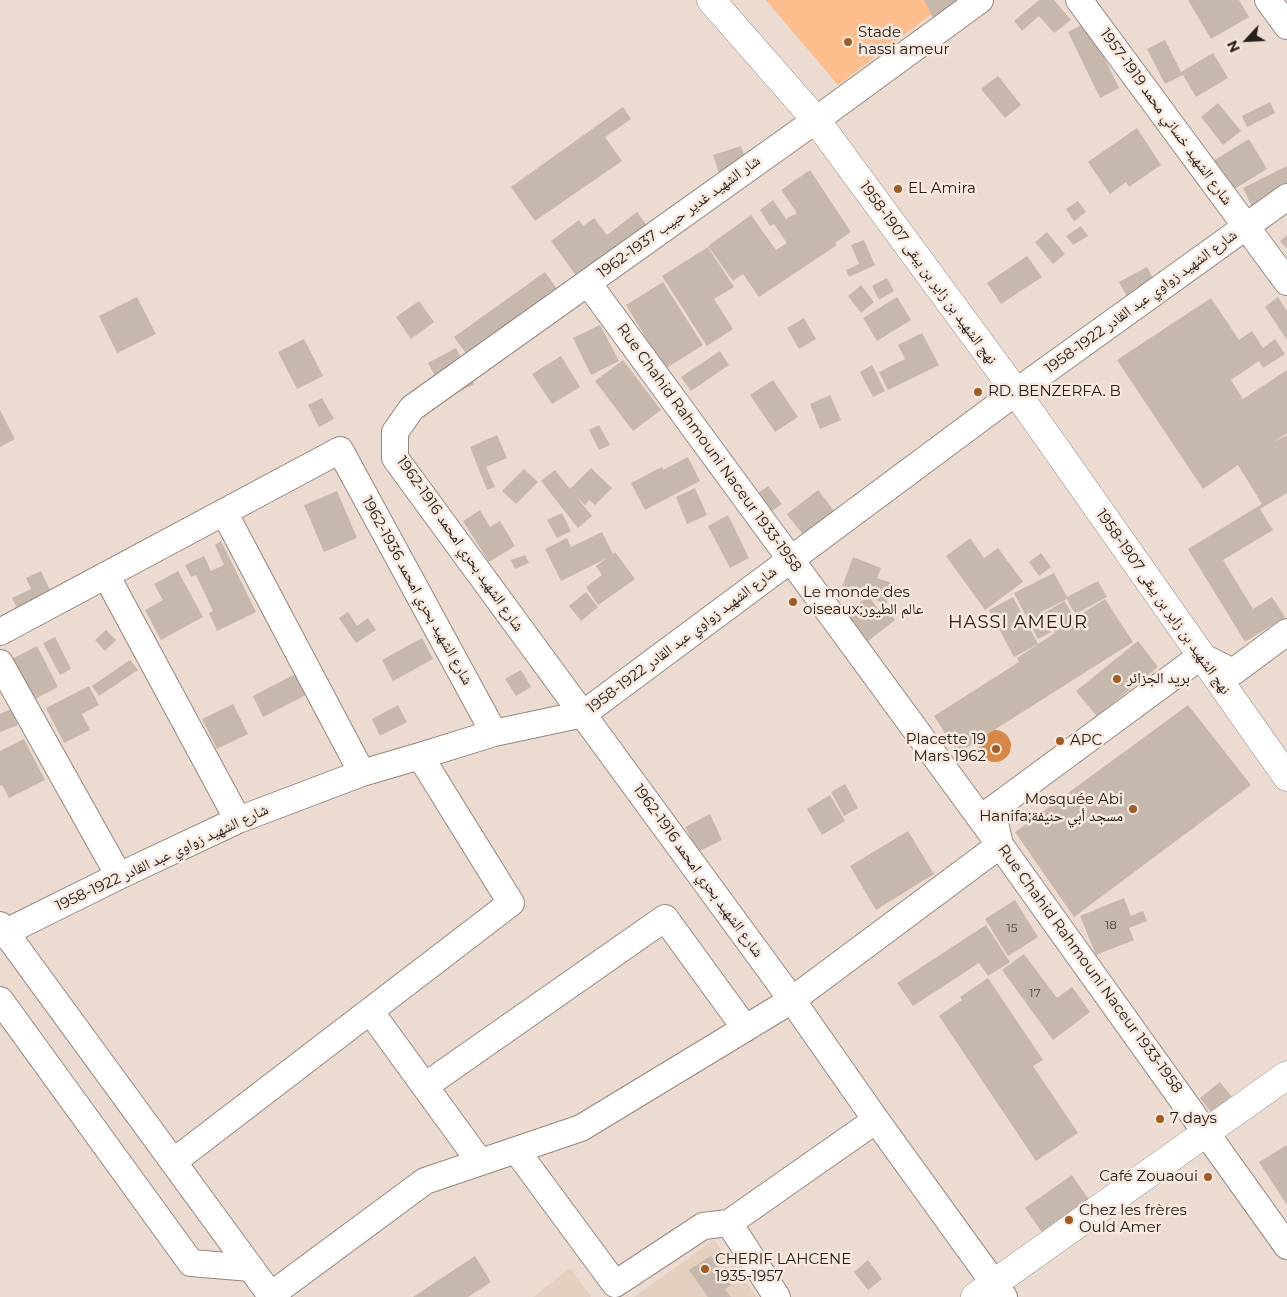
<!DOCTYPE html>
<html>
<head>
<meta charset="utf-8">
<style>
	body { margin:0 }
	#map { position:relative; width:1287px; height:1297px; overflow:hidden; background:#ebdbd0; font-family:Montserrat,sans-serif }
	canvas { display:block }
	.north { position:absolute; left:1222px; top:15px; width:50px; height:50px; -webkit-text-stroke:4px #f8e8dd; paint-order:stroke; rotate:245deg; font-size:14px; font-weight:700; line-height:20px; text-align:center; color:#26201c }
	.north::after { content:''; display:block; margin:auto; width:18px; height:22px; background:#26201c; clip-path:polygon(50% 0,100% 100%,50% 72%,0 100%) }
</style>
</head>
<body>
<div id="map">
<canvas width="1287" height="1297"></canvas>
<div class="north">N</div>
</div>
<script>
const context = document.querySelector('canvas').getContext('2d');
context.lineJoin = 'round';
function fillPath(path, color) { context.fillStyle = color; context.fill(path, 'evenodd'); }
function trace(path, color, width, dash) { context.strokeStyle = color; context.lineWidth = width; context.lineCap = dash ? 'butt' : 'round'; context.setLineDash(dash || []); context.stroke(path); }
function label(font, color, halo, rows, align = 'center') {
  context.font = font + ' Montserrat,"Noto Naskh Arabic",sans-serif'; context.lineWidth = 5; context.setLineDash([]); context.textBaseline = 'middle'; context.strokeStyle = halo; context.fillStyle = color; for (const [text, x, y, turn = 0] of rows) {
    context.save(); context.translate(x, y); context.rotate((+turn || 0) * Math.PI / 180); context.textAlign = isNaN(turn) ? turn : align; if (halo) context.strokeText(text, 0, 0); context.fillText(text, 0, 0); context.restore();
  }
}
fillPath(new Path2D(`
	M714,1240L757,1297H634Z
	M570,1268L591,1297H533Z`), '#e5cfc0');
fillPath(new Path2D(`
	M766,0H950L838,85Z`), '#fdbd8d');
fillPath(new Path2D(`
	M979 746a16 16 0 1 1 32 0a16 16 0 1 1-32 0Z`), '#d68848');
fillPath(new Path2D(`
	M924,0H972L935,21Z
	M1039,0H1054L1071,20L1054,33L1039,16L1022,31L1014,21Z
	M1188,0H1239L1249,17L1211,39Z
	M1087,22L1119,88L1100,98L1068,32Z
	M1165,40L1181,72L1213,53L1228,78L1196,97L1183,75L1165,84L1147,49Z
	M998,76L1021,105L1005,118L981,89Z
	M1270,102L1275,113L1247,127L1242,116Z
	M1218,103L1241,131L1223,145L1201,117Z
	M623,107L631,119L605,137L622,161L535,221L511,187Z
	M1137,128L1161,165L1129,187L1126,182L1110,194L1088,162Z
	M1249,139L1267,169L1231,191L1213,161Z
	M741,146L750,172L722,182L713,155Z
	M1287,166V190L1252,207L1243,188Z
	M810,170L851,232L835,243L837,245L759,297L743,274L733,281L708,246L751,215L776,250L787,243L774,224L770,226L760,210L773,200L786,219L797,213L781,190Z
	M1078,201L1086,212L1074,221L1066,209Z
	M637,212L655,237L585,288L551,241L579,220L583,226L594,218L607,235Z
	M1081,226L1088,236L1073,245L1066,236Z
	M1047,232L1065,254L1053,264L1035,242Z
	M1287,235V249L1280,241Z
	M864,240L875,265L849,277L846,270L859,264L851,245Z
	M708,247L734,287L714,299L733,329L707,346L662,276Z
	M1027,256L1042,277L1001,304L987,283Z
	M1147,267L1158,288L1130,302L1119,282Z
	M545,272L569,306L478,370L454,337Z
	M887,278L894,291L879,300L872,286Z
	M663,282L703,345L665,369L626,305Z
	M861,285L874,302L861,313L848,296Z
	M137,297L156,334L117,353L99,316Z
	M897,297L911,320L877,341L863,318Z
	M1278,297L1287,311V340L1265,307Z
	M1211,298L1239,340L1252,331L1263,348L1275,339L1285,354L1263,368L1259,361L1231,380L1243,399L1287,370V433L1272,443L1287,435V493L1260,509L1273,530L1223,560L1253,609L1272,597L1285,617L1245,642L1188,549L1262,504L1238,465L1203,489L1117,360Z
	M419,301L434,322L411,339L396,317Z
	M804,318L816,339L799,349L787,328Z
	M600,325L619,361L591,375L573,338Z
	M922,333L939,365L888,390L879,372L905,359L898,345Z
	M304,339L323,376L297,389L278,352Z
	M456,348L474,384L447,398L428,363Z
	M720,351L729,365L691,391L681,377Z
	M561,356L580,387L552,404L532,374Z
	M623,360L661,410L633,431L595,381Z
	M872,365L885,391L873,397L860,372Z
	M773,380L798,417L775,432L750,395Z
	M830,395L841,420L820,429L810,404Z
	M322,398L334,419L319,427L308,405Z
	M0,410L15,439L0,447Z
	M599,425L610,445L599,450L589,430Z
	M497,435L507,458L486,467L495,487L487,490L470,447Z
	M688,457L700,481L645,510L631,483L662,467L663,470Z
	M591,468L612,488L595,505L589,500L585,505L575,495L592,516L578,528L541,481L555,470L570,489Z
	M524,469L538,482L516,504L502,491Z
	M768,486L782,504L769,513L756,495Z
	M695,488L707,515L687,524L676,497Z
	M818,490L841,520L810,544L787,514Z
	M337,491L357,538L324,552L304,505Z
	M480,510L490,527L500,521L515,546L489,562L463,521Z
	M562,513L571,531L557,538L547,520Z
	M728,515L749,558L730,568L708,526Z
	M602,532L613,554L615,552L635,579L598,605L586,587L602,575L596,566L607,558L561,581L545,549L567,538L571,547Z
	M970,538L984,558L998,548L1023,582L985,610L946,556Z
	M221,541L256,612L217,631L209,613L213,611L196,575L191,577L185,565L204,556L211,571L224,565L215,545Z
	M1041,553L1051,567L1039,576L1029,562Z
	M525,555L529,563L515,569L511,560Z
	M853,557L881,568L877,578L894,584L886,604L870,598L878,609L867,618L857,605L867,597L842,587Z
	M41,571L57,605L23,621L12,598L31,589L26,578Z
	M178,571L203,617L161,640L145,610L163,600L154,584Z
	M1054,573L1067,597L1098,581L1107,597L1075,614L1067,599L1041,612L1051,632L1038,639L1014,593Z
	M586,592L598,607L581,621L569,606Z
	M1013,597L1038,644L1014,657L989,610Z
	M1105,599L1133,642L958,753L934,716L1019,662L1017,658L1055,633L1043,614L1064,601L1075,618Z
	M856,605L866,620L885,606L895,620L867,642L846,613Z
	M348,612L357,626L368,618L376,630L356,643L339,618Z
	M106,630L116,640L105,651L95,640Z
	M55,637L71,669L60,675L43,643Z
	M422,638L433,659L393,681L382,660Z
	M1138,641L1158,667L1097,716L1076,691Z
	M37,646L58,687L31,701L10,660Z
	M130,660L138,670L99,696L92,686Z
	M521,670L531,687L516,696L505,679Z
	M297,673L308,694L263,717L253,696Z
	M89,686L99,705L82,714L90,730L64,743L46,708Z
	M233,704L248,734L217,749L202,719Z
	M398,705L407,722L380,736L372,719Z
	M1188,705L1251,785L1074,917L1015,832Z
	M11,709L18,725L0,732V714Z
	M24,739L45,780L9,798L2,785L0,786V751Z
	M845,784L858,808L844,816L831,792Z
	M830,795L845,821L822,835L807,809Z
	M710,814L722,840L698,852L685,827Z
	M908,831L934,874L876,910L850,866Z
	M1124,898L1131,916L1143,911L1147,921L1129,928L1134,940L1096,955L1080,916Z
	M1015,900L1038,937L1008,956L985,919Z
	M986,925L1010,962L988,976L979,963L913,1006L897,983Z
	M1024,954L1057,998L1072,987L1090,1012L1053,1040L1002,970Z
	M988,978L1043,1060L1033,1066L1078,1133L1036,1161L939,1016L962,1000L960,997Z
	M1220,1082L1241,1108L1221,1125L1200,1098Z
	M1287,1145V1205L1259,1162Z
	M1072,1175L1098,1213L1051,1245L1025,1208Z
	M475,1256L491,1282L468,1297H413Z
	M711,1256L731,1285L725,1289L731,1297H708L689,1270Z
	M868,1260L882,1279L868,1290L854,1272Z`), '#c7b8ad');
const minor = new Path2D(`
	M980,0L816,120L412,408L395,432V458L792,1000L876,1120L1004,1297
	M1079,0L1287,282
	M1268,0L1287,26
	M588,283L1000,845L1287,1246
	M224,512L362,773
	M106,575L238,820
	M0,632L340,450L494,733
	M0,663L119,876
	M0,925L272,1297
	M0,935L119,876L238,820L362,773L420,756L494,733L583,714L1016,392L1287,197
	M0,1000L191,1263L251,1268
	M370,1011L480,1162
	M425,1086L665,918L745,1028
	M516,1150L615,1284L703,1226L729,1223L876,1120
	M173,1162L511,903L420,756
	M729,1223L777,1297
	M271,1295L425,1181L581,1128L792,1000L1000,845L992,810L1201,656L1233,672L1287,632`);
const secondary = new Path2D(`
	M711,0L816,120L1016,392L1287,777
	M975,1297L1287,1075`);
trace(minor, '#96877d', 28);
trace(secondary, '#96877d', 29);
trace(minor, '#fff', 26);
trace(secondary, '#fff', 28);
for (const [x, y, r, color] of [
	[848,42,5,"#9d5d27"],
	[898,189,5,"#9d5d27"],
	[978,392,5,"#9d5d27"],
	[793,602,5,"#9d5d27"],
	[1117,679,5,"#9d5d27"],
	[1060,741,5,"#9d5d27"],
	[996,749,5,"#9d5d27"],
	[1133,809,5,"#9d5d27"],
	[1160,1119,5,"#9d5d27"],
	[1208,1177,5,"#9d5d27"],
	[1069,1220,5,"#9d5d27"],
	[705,1269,5,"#9d5d27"]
]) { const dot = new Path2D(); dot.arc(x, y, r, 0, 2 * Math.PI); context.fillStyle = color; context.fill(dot); trace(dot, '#f8e8dd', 2); }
label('12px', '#4e4640', null, [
	["18",1111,925],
	["15",1012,928],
	["17",1035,993]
]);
label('15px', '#26201c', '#f8e8dd', [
	["Stade",858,33],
	["hassi ameur",858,50],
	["EL Amira",908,189],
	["RD. BENZERFA. B",988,392],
	["Le monde des",803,593],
	["oiseaux;عالم الطيور",803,610],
	["بريد الجزائر",1127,679],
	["Placette 19",986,740,"right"],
	["Mars 1962",986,757,"right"],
	["APC",1070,741],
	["Mosquée Abi",1123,800,"right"],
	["Hanifa;مسجد أبي حنيفة",1123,817,"right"],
	["7 days",1170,1119],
	["Café Zouaoui",1198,1177,"right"],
	["Chez les frères",1079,1211],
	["Ould Amer",1079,1228],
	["CHERIF LAHCENE",715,1260],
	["1935-1957",715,1277]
], 'left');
label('15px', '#26201c', '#f8e8dd', [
	["شارع الشهيد خساني محمد 1919-1957",1166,117,54],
	["شار الشهيد غدير حبيب 1937-1962",679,217,-36],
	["نهج الشهيد بن زاير بن يبقى 1907-1958",928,273,54],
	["شارع الشهيد زواوي عبد القادر 1922-1958",1141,302,-36],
	["Rue Chahid Rahmouni Naceur 1933-1958",709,448,54],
	["شارع الشهيد بحري امحمد 1916-1962",460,544,55],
	["شارع الشهيد بحري امحمد 1936-1962",417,591,61],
	["نهج الشهيد بن زاير بن يبقى 1907-1958",1163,602,55],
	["شارع الشهيد زواوي عبد القادر 1922-1958",682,640,-37],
	["شارع الشهيد زواوي عبد القادر 1922-1958",162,858,-25],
	["شارع الشهيد بحري امحمد 1916-1962",698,871,54],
	["Rue Chahid Rahmouni Naceur 1933-1958",1090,969,54]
]);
context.letterSpacing = '1px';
label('18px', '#26201c', '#f8e8dd', [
	["HASSI AMEUR",1018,623]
]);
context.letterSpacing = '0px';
</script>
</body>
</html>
